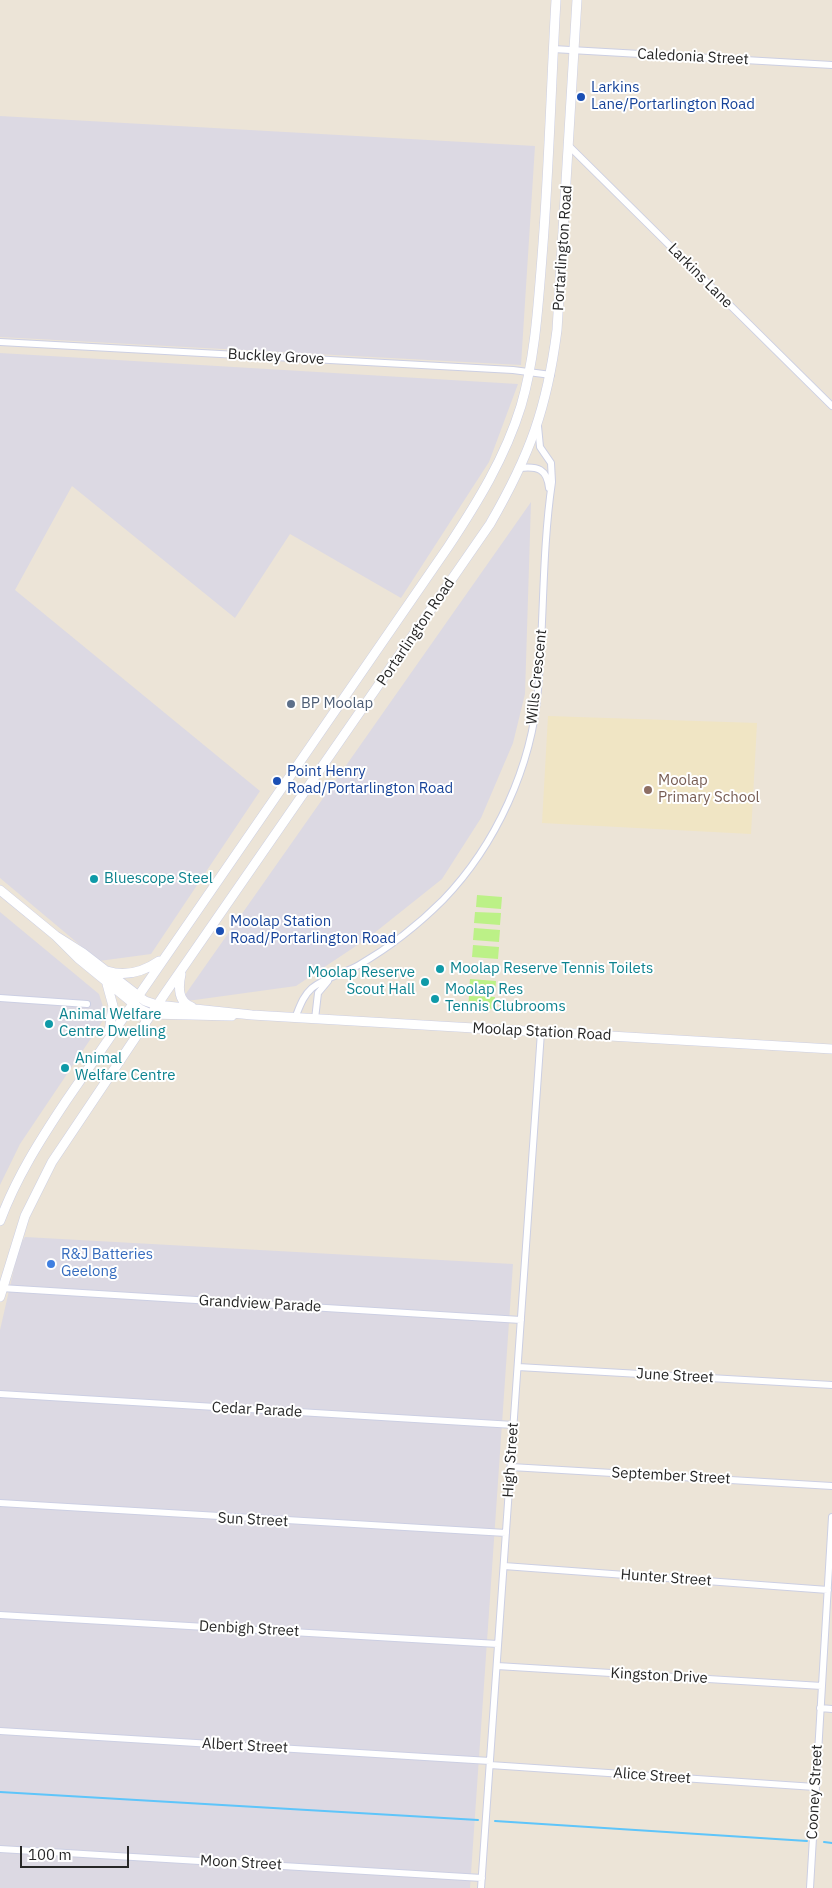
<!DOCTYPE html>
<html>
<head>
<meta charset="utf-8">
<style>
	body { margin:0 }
	#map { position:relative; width:832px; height:1888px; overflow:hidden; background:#ece4d7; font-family:"IBM Plex Sans",sans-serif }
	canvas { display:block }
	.scale { position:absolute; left:20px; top:1846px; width:109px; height:22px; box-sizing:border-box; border:2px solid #272727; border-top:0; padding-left:6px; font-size:15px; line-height:18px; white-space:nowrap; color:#272727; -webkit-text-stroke:4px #fff; paint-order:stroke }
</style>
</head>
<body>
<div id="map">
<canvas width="832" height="1888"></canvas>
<div class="scale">100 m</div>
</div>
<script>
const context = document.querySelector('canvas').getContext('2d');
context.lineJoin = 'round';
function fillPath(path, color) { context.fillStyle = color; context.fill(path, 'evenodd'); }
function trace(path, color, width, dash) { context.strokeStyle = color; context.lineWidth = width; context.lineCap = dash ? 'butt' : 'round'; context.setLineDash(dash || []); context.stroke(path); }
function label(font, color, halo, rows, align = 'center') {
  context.font = font + ' "IBM Plex Sans",sans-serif'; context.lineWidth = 4; context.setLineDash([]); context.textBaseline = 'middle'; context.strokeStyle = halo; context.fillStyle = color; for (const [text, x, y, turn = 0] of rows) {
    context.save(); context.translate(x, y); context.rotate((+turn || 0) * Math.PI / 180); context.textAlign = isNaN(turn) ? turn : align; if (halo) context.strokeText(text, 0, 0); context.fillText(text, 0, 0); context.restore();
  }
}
fillPath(new Path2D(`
	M0,116L535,146L521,365L0,337Z
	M0,353L518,384L489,462L401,598L290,534L235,618L72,486L15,590L260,791L151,954L99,961L0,878Z
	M531,502L525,694L513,743L481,818L442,879L368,938L296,986L180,1002Z
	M0,912L99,994L106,1016L20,1144L0,1185Z
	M25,1237L513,1264L470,1888H0V1330L19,1247Z`), '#dcd9e3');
fillPath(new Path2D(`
	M548,716L757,723L751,834L542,823Z`), '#f0e5c4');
fillPath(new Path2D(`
	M477,895L502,897L501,909L476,907Z
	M475,912L501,913L500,925L474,923Z
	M474,928L500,930L499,942L473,940Z
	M473,945L499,947L498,959L472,957Z
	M470,979L496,981L495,993L469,991Z
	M469,996L495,997L494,1009L468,1008Z`), '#bcf187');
trace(new Path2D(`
	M0,1792L478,1820
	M495,1821L807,1841
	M824,1842L832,1843`), '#5ec5fa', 2);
const street = new Path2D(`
	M553,49L832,65
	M569,146L832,406
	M0,342L513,370L551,375
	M520,468C538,466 547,469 549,488
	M0,998L87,1004
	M295,1018C300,1006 303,996 312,988C324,978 345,973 359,965C390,947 418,925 443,900C496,845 532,766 538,690C544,621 542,550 552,482L551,463L540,447L538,426
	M315,1019L318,993L328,981
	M1,1288L521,1320
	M518,1367L832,1385
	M0,1394L514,1425
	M511,1467L832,1486
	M0,1503L506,1533
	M504,1566L828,1590
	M0,1615L498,1644
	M497,1666L822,1686
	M820,1708L832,1709
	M0,1731L490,1761
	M490,1765L815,1787
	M0,1849L482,1878
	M481,1888L541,1032
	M810,1888L832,1517`);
const secondary = new Path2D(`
	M0,890L56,936L79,959L140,1009L151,1014L232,1016
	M56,936L83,953L145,1001L157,1005L252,1015L832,1049
	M107,971C126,977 143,972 159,961
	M181,974C178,988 178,1002 192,1007
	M107,984L113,1006L109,1032
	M0,1221C16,1178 40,1140 66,1101L448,547C477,503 505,458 521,406C535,358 538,307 542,257C549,171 551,86 556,0
	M0,1297L25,1216L52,1162L166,992L490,524C530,455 547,408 557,330L577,0`);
trace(street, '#cccfe3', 8);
trace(secondary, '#cccfe3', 10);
trace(street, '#fff', 6);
trace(secondary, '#fff', 9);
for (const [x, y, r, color] of [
	[581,97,5,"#1a4fb4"],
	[291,704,5,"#5c6f8a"],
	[277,781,5,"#1a4fb4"],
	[648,790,5,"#8d6e63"],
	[94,879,5,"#0f9aa8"],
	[220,931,5,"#1a4fb4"],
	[440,969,5,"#0f9aa8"],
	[425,982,5,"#0f9aa8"],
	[435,999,5,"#0f9aa8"],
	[49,1024,5,"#0f9aa8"],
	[65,1068,5,"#0f9aa8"],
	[51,1264,5,"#3f7fe0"]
]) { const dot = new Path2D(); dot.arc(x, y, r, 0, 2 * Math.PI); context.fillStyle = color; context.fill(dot); trace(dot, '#fff', 2); }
label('15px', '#272727', '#fff', [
	["Caledonia Street",693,57,3],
	["Portarlington Road",563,248,-86],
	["Larkins Lane",700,276,45],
	["Buckley Grove",276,357,3],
	["Portarlington Road",416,632,-56],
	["Wills Crescent",537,677,-84],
	["Moolap Station Road",542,1032,3],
	["Grandview Parade",260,1304,3],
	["June Street",675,1376,3],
	["Cedar Parade",257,1410,3],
	["High Street",511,1460,-86],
	["September Street",671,1476,3],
	["Sun Street",253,1520,3],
	["Hunter Street",666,1578,4],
	["Denbigh Street",249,1629,3],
	["Kingston Drive",659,1676,3],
	["Albert Street",245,1746,3],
	["Alice Street",652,1776,4],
	["Cooney Street",815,1792,-87],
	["Moon Street",241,1863,3]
]);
label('15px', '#164399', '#fff', [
	["Larkins",591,88],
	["Lane/Portarlington Road",591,105],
	["Point Henry",287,772],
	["Road/Portarlington Road",287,789],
	["Moolap Station",230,922],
	["Road/Portarlington Road",230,939]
], 'left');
label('15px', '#4e5e75', '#fff', [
	["BP Moolap",301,704]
], 'left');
label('15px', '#785e54', '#fff', [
	["Moolap",658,781],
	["Primary School",658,798]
], 'left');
label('15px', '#0d838f', '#fff', [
	["Bluescope Steel",104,879],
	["Moolap Reserve Tennis Toilets",450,969],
	["Moolap Reserve",415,973,"right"],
	["Scout Hall",415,990,"right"],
	["Moolap Res",445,990],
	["Tennis Clubrooms",445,1007],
	["Animal Welfare",59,1015],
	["Centre Dwelling",59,1032],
	["Animal",75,1059],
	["Welfare Centre",75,1076]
], 'left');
label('15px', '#366cbe', '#fff', [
	["R&J Batteries",61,1255],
	["Geelong",61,1272]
], 'left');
</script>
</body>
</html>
